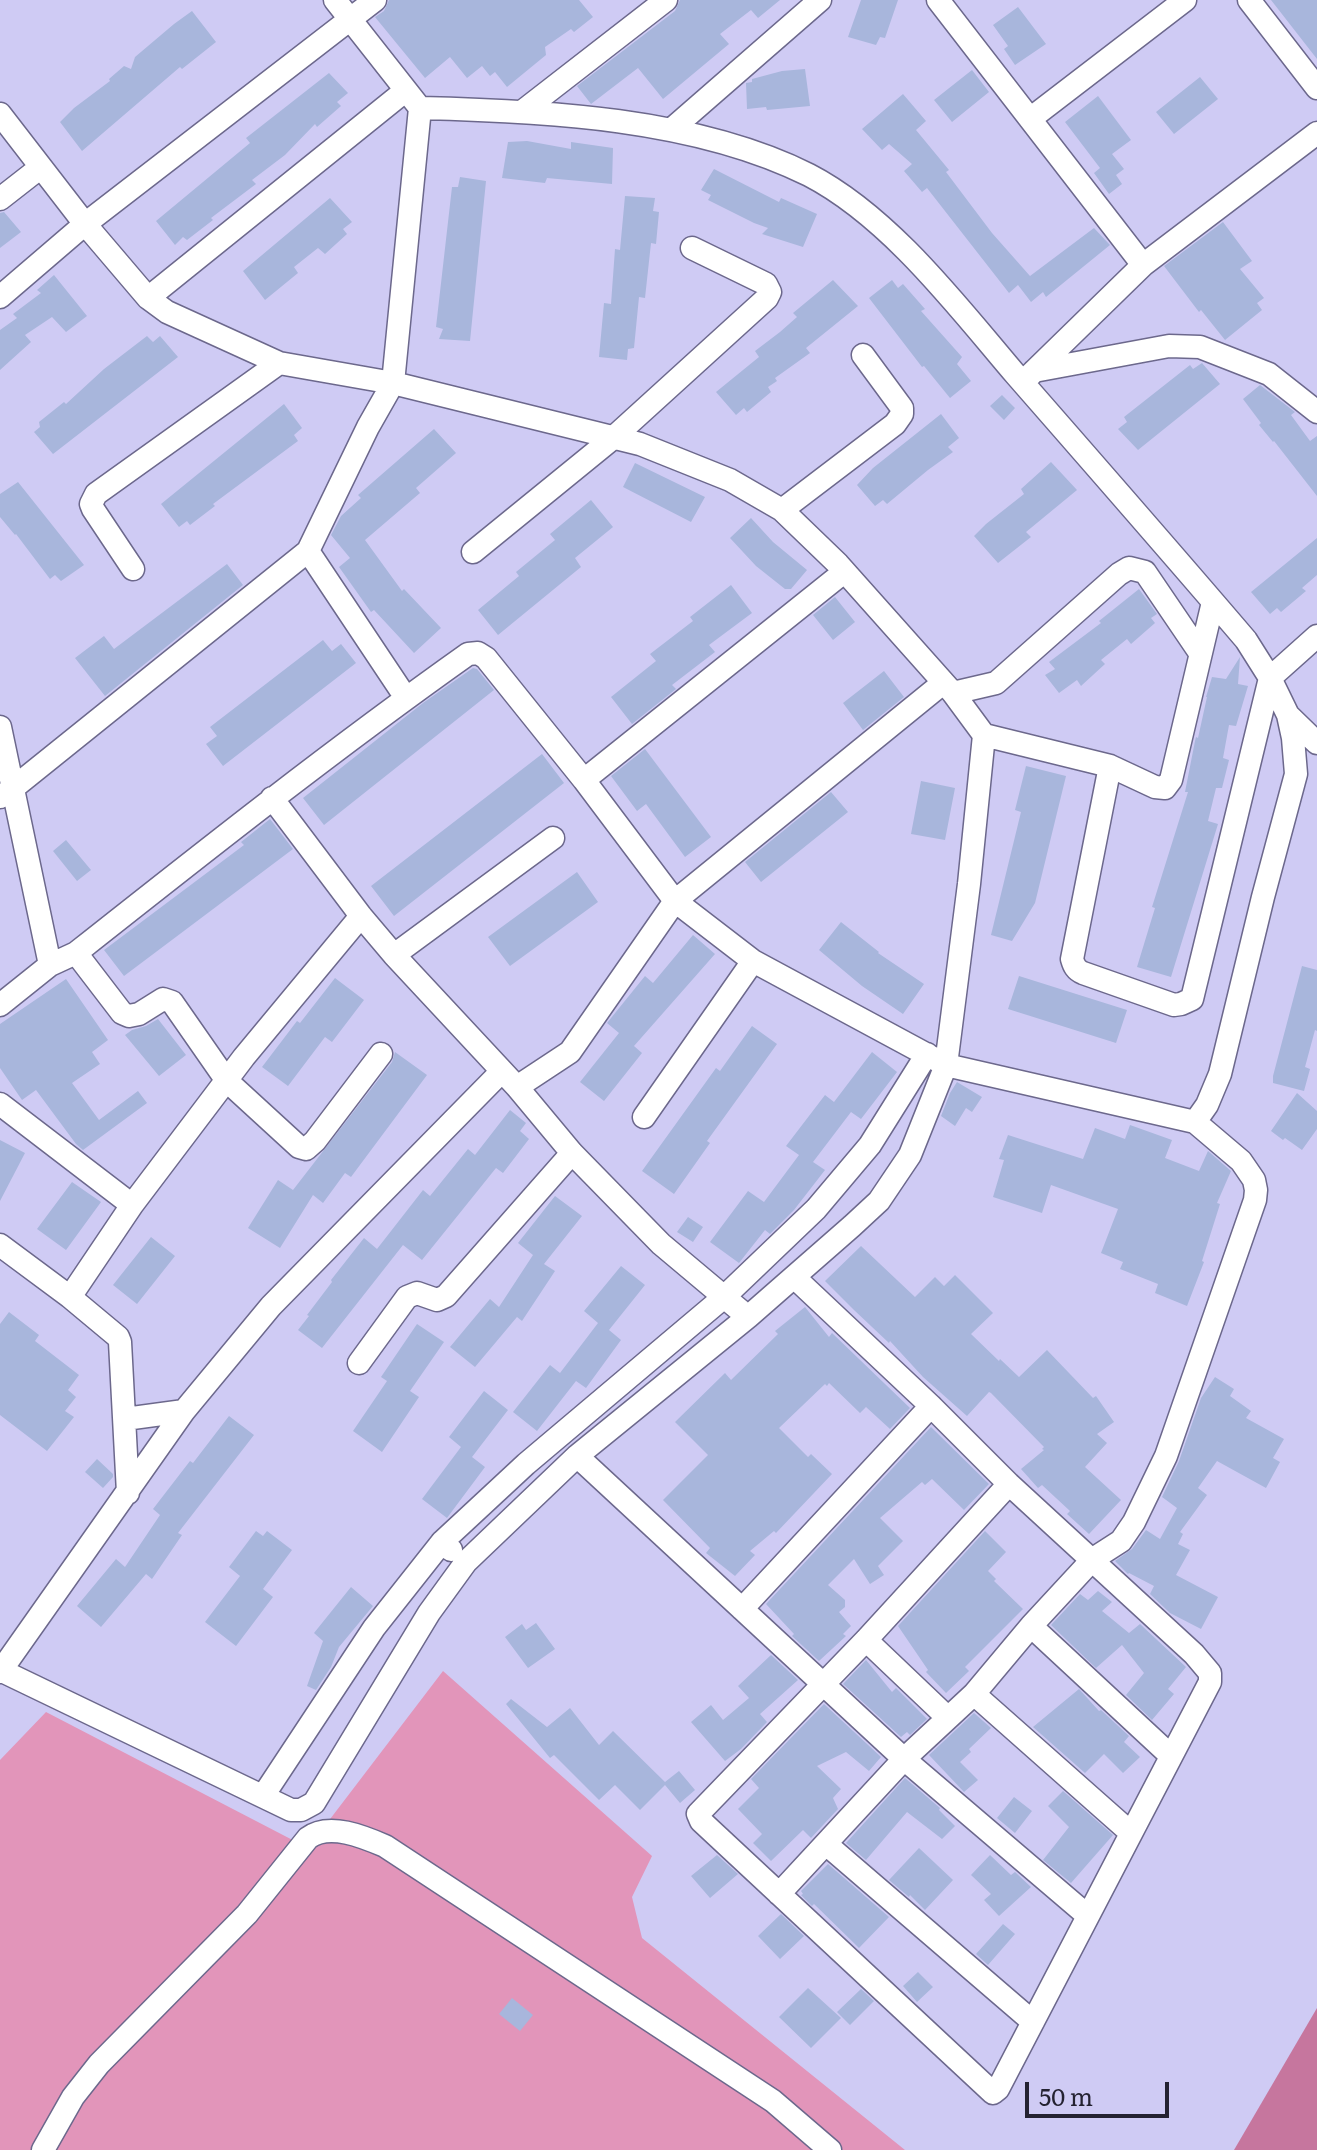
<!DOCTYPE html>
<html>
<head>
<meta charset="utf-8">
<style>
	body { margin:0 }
	#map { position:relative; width:1317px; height:2150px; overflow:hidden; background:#cfcbf4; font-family:Literata,serif }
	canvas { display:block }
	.scale { position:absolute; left:1025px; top:2082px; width:144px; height:36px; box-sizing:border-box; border:4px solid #242231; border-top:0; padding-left:10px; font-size:24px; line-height:28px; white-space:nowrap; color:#242231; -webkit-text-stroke:6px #cfcbf4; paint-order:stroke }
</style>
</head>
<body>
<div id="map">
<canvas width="1317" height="2150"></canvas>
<div class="scale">50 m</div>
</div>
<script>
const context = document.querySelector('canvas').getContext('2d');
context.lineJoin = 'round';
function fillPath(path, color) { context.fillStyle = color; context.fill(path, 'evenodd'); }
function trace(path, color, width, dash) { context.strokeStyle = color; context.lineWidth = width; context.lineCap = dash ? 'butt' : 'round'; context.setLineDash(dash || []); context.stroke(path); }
fillPath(new Path2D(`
	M443,1671L652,1856L632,1897L642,1938L905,2150H0V1760L46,1712L308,1848Z`), '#e295ba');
fillPath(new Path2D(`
	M1317,2008V2150H1234Z`), '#c6769e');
fillPath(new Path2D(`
	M389,0H579L593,17L574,32L571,29L545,47L546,55L507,87L495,72L490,76L482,66L467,78L450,57L425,78L375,17L384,11Z
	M680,0H780L758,18L751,10L720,34L729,44L663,99L638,68L591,104L577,86L675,11Z
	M861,0H898L885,38L880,37L876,45L848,37Z
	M1271,0H1317V59Z
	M1018,7L1046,44L1015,65L1004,49L1008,46L993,25Z
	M192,11L216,42L182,69L180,67L82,151L60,122L74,108L110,81L109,79L124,66L131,69L135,57L174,24Z
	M805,69L810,106L767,110L766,107L747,109L746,83L752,82V79L782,71Z
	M972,70L989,92L952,122L934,100Z
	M329,73L348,93L337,102L341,106L317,127L315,124L285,155L252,180L256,184L211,218L213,220L187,240L183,237L175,245L156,221L250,143L246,138Z
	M1200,77L1218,99L1174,134L1156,112Z
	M903,94L926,121L916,130L949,170L946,172L992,233L1030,276L1094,228L1110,245L1046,297L1043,292L1031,302L1018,285L1009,293L927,188L922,192L904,171L912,164L889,144L882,150L862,129Z
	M1098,96L1131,140L1112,154L1124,169L1116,175L1122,184L1109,194L1094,173L1100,168L1065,122Z
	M527,141L571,149V142L613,148L612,184L547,178L545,183L502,178L508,142Z
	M714,169L779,202L781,198L817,214L803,247L762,234L768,228L754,223L708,200L711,195L701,190Z
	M460,177L486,181L470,341L439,339L443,329L436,327L452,187H458Z
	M625,196L655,198L653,211L659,212L656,244L651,243L645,298L639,297L634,348L628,349L627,360L599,357L604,303L611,304L615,249L620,250Z
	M330,198L352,222L343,229L347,234L325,254L318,248L294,267L298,273L265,300L243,271Z
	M4,212L21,232L0,248V213Z
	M1223,222L1252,261L1240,269L1264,298L1257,303L1262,310L1225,340L1201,310L1199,312L1164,266Z
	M54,275L87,316L66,332L52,317L25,335L31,342L0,370V330L17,318L13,314L41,293L37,290Z
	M833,280L858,306L806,348L810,353L775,378L777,381L768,387L771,392L747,412L744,408L736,415L716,392L759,357L755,351L780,332L797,317L793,313Z
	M892,280L898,288L903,284L925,309L921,311L962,357L957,364L971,381L950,398L924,366L922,367L869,298Z
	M147,336L153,342L160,336L178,357L53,454L34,432L40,427L39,422L64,402L66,404L104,369Z
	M1202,363L1220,384L1138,450L1118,429L1127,422L1124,417L1190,365L1193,369Z
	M1260,385L1295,412L1291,415L1310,441L1317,436V496L1274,441L1273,442L1259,425L1261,423L1243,399Z
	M1002,395L1015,408L1004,420L990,406Z
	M284,404L302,428L294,435L298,441L213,504L215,506L190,525L187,521L179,527L161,504Z
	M941,414L959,438L948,447L953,452L928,470L887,504L883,500L875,506L857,485L873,468Z
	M434,429L456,453L416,488L420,493L365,540L402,591L404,589L441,628L414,653L374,610L371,612L339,567L350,558L331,535L341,516L361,498L358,495Z
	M1051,462L1077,490L1026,532L1031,537L998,563L974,536L986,524L1024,494L1021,489Z
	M635,463L705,497L691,522L623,487Z
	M18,482L84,565L61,581L55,575L50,579L16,534L15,535L0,517V494Z
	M591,500L613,527L575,558L581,567L498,635L478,610L519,576L516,572L555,540L550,534Z
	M751,518L773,542L807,570L791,589H785L756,566L730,538Z
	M1317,538V575L1302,588L1306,591L1281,612L1277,608L1270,614L1251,592Z
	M227,564L243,585L105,696L75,658L104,636L114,649Z
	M731,585L752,613L709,645L715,652L672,685L676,689L632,724L611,697L656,661L650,654L693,621L690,617Z
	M1139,589L1157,614L1151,618L1155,623L1131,644L1127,639L1101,660L1105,664L1081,686L1077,680L1059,693L1045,675L1055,669L1049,662L1101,623L1099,621Z
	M835,597L855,622L833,640L813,615Z
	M323,640L332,651L341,644L356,663L223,766L206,744L217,736L210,727Z
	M1240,657L1238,684L1248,686L1236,726L1229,725L1223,758L1229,760L1222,788H1216L1208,821L1218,824L1171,977L1137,967L1155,908L1152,907L1188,792H1185L1195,741L1196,737L1198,738L1207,697H1206L1212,677L1226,679Z
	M473,668L477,669L494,690L324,825L303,798L423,703Z
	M884,671L904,697L863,730L843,703Z
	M645,749L711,837L685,857L646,804L637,811L611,776Z
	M542,754L564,783L394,916L371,886Z
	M1026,766L1066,776L1035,903L1012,941L991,935L1021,812L1015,810Z
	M921,781L955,788L945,840L911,834Z
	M831,792L848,812L761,882L745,862Z
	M270,819L293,849L124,976L104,950L244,845L241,842Z
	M66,840L91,870L77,881L53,851Z
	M577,872L598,902L510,966L488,937Z
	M841,922L879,952L878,953L924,984L903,1014L862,986L819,950Z
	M693,935L715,954L634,1046L642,1053L604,1101L580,1082L619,1033L607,1023L645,976L653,983Z
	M1302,966L1317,970V1031L1315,1030L1305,1067L1310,1069L1304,1091L1273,1083V1076Z
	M1019,976L1127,1010L1116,1043L1008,1009Z
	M335,978L364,1000L332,1042L325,1037L288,1086L262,1067L297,1021L300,1023Z
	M66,979L108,1040L92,1052L100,1064L72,1083L99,1120L138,1091L147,1103L83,1150L76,1144L36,1090L22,1100L0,1068V1024Z
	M158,1019L186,1055L159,1076L125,1035L132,1030L146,1026Z
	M752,1026L777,1044L707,1141L710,1143L674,1194L642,1171L716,1068L720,1071Z
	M395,1052L427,1075L351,1177L345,1173L323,1203L313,1195L280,1248L248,1228L278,1180L293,1190L392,1062Z
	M872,1052L897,1072L861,1119L851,1112L813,1162L825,1170L794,1210L770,1234L765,1230L739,1263L710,1242L748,1191L764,1202L799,1155L786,1146L825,1095L834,1102Z
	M957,1082L982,1097L972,1112L966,1108L955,1126L941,1116L950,1093Z
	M1297,1093L1317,1111V1129L1302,1150L1285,1138L1283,1140L1271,1131Z
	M510,1110L526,1123L520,1131L529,1139L503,1173L496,1168L422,1260L403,1245L322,1348L298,1330L309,1316L307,1315L332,1282L331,1280L364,1238L377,1249L423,1190L430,1196L468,1149L475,1155Z
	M1130,1125L1172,1140L1165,1158L1199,1171L1208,1151L1231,1171L1217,1203L1220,1204L1202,1261L1204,1262L1187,1306L1155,1293L1158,1284L1120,1269L1123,1262L1101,1253L1118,1209L1051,1185L1042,1213L993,1197L1004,1160L999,1159L1008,1135L1083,1159L1095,1128L1125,1139Z
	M0,1140L25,1153L0,1201Z
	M72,1182L101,1202L66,1250L37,1229Z
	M555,1196L582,1216L544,1264L555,1271L522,1321L517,1317L475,1367L450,1347L490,1299L499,1307L533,1255L518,1243Z
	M688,1217L703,1227L693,1242L677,1232Z
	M151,1237L175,1256L137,1304L113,1285Z
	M861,1246L915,1297L935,1277L944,1286L955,1275L993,1313L971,1334L999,1361L1000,1359L1019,1377L1047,1350L1093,1398L1096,1396L1114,1422L1097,1434L1107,1443L1085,1467L1121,1500L1089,1534L1067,1514L1070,1511L1042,1485L1038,1488L1021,1469L1044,1450L1042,1449L1044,1447L991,1393L989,1392L967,1416L923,1377L890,1341L889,1343L854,1310L825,1281Z
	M621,1266L645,1285L609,1330L621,1340L586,1388L576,1381L537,1431L513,1412L550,1365L560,1373L598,1323L584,1311Z
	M805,1307L829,1337L832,1333L910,1408L890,1429L866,1407L860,1413L829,1383L827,1386L825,1384L779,1428L808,1457L811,1454L832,1474L776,1533L774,1531L750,1551L755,1555L735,1576L706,1553L710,1548L663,1500L708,1455L675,1422L725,1373L731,1380L778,1334L775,1331Z
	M9,1312L39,1335L35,1341L79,1375L68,1390L76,1397L65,1411L74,1417L47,1451L0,1415V1324Z
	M417,1324L444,1342L410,1391L419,1397L382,1452L353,1431L387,1381L381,1377Z
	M1215,1377L1234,1389L1230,1396L1251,1411L1246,1418L1284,1439L1273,1458L1280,1462L1266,1488L1217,1461L1198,1488L1207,1495L1180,1532L1183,1534L1178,1544L1190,1550L1176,1575L1218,1597L1201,1629L1170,1613L1150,1594L1154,1586L1129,1573L1128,1574L1115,1561L1132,1549L1146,1530L1160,1539L1177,1508L1162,1497L1179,1461L1201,1398Z
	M484,1391L508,1410L472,1457L485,1467L447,1518L422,1499L461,1447L449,1437Z
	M229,1416L254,1435L178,1533L182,1535L152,1579L146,1574L101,1627L77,1606L116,1559L125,1567L160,1515L153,1509L190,1461L193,1463Z
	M931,1427L989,1484L964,1510L932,1479L925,1485L922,1482L880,1518L903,1541L878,1566L884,1575L870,1584L854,1559L828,1585L845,1600V1607L839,1612L851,1626L843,1634L846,1636L819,1661L792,1636L794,1634L766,1604Z
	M97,1459L113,1474V1477L103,1488L85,1472Z
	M256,1531L263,1536L267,1531L292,1550L263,1589L273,1597L236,1646L205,1622L240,1576L229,1567Z
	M985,1531L1006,1552L988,1571L996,1579L994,1581L1023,1609L965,1667L969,1671L946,1693L926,1672L928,1670L898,1626Z
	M351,1587L373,1606L339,1647L331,1667L316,1690L307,1686L323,1641L314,1633Z
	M1098,1591L1112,1602L1102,1611L1129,1633L1140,1624L1186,1667L1168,1689L1174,1694L1152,1720L1126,1695L1144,1673L1122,1645L1096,1668L1051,1625L1080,1594L1088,1600Z
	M536,1623L555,1649L528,1668L505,1637L522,1624L526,1630Z
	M771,1655L798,1680L760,1714L767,1722L741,1749L725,1761L691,1722L711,1705L723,1720L749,1698L738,1686Z
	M866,1660L892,1692L896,1688L927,1719L910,1735L907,1732L901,1737L843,1684Z
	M1079,1689L1099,1711L1101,1710L1129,1736L1124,1742L1140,1757L1123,1773L1104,1754L1085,1773L1033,1727Z
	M511,1699L547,1727L570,1708L599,1745L613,1731L665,1782L679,1771L695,1790L680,1803L665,1785L640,1810L615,1785L599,1800L554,1755L550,1758L506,1704Z
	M824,1704L881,1757L869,1771L846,1752L817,1766L841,1789L833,1798L838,1809L811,1838L803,1830L771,1861L753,1843L762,1834L738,1809L759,1788L751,1779Z
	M974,1713L991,1728L969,1749L971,1752L960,1762L978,1780L964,1792L929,1755Z
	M905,1778L940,1808L939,1810L955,1826L942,1839L907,1812L866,1860L846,1843Z
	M1063,1791L1113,1835L1071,1883L1043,1860L1069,1827L1048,1806Z
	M1014,1797L1032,1811L1015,1833L997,1818Z
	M919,1848L953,1880L925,1910L910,1895L909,1897L889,1880Z
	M717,1855L738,1874L710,1898L691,1876Z
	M990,1855L1011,1875L1015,1872L1031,1887L999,1916L984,1900L991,1894L971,1875Z
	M828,1864L889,1917L859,1948L814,1904L812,1906L801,1895L803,1894L801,1891Z
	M781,1914L804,1936L780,1959L758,1936Z
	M1003,1924L1015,1934L988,1965L976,1954Z
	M918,1972L933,1987L917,2002L903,1986Z
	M808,1988L841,2018L811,2048L779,2017Z
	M861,1989L874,2001L850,2025L837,2012Z
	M512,1998L533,2015L520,2031L499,2014Z`), '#a8b6dc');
const minor = new Path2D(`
	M938,0L1143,265
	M1249,0L1317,88
	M420,108C545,111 695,118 809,175C890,217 958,307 1016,375C1093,463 1170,551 1246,640L1270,678L1288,715L1293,738L1296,774L1263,897L1220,1074L1207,1105L1195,1122
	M523,111L666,0
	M0,114L85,224L148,298L167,312L279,363L393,383L640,444L730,480L782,510L838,564L953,693L984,735L969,884L946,1065L910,1155L879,1201L852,1226L748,1317L577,1456L466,1562L429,1613L314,1803L301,1810H291L0,1670
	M1030,119L1185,0
	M672,129L820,0
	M0,199L41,167
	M0,297L85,224L375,0
	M148,298L405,91
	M1034,371L1169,346L1200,347L1269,374L1317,412
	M1023,382L1143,265L1317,133
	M782,510L895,424L902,414V408L863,355
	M308,551L406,698
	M473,552L613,438L767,298L770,292L766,284L692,248
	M133,569L93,509L91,504L96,494L279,363
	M953,693L996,683L1119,574L1129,568L1145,572L1200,653
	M1289,716L1317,743
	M0,727L50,965
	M984,735L1110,766L1155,787L1165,788L1171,780L1213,602
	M1110,766L1072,959C1074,966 1076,970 1083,973L1174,1005L1181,1004L1192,999L1270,678L1317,636
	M584,780L844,572
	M0,797L12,789L308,551L368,427L393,383L420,108L335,0
	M272,798L361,916L394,955L517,1087L572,1153L661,1244L748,1317
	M76,953L122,1013L129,1016L139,1014L163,999L172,1002L227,1081L299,1147L306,1149L315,1141L381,1054
	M394,955L553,838
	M0,1005L50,965L76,953C205,851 334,749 468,654L478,653L486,658L584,780L675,901L753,961L946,1065L1195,1122L1241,1161L1254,1180L1256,1190L1255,1200L1166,1456L1134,1522L1121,1541L1093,1559L1031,1626L974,1694L904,1759L779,1894
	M517,1087L570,1052L675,901L943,683
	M0,1104L132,1205
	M644,1117L753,961
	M0,1245L70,1297
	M794,1277L931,1406L1009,1484L1194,1654L1210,1673V1682L998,2089L993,2093L701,1821L698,1814L866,1640L1009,1484
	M359,1363L407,1297L417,1293L437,1300L446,1296L572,1153
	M125,1419L184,1411
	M577,1456L904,1759L1088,1916
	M128,1493L120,1342L118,1337L70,1297L132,1205L244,1057L361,916
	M442,1542L526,1464L724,1297L816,1209L870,1145L927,1054
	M742,1609L931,1406
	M1031,1626L1171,1756
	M866,1640L948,1718
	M0,1672L184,1411L271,1306L502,1071
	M974,1694L1131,1833
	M263,1796L374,1628L442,1542L451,1550
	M826,1844L1033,2022
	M43,2150L73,2097L99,2064L247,1914L308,1838C329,1822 364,1837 385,1846L773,2101L830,2150`);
trace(minor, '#6c688c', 25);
trace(minor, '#fff', 22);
</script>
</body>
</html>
